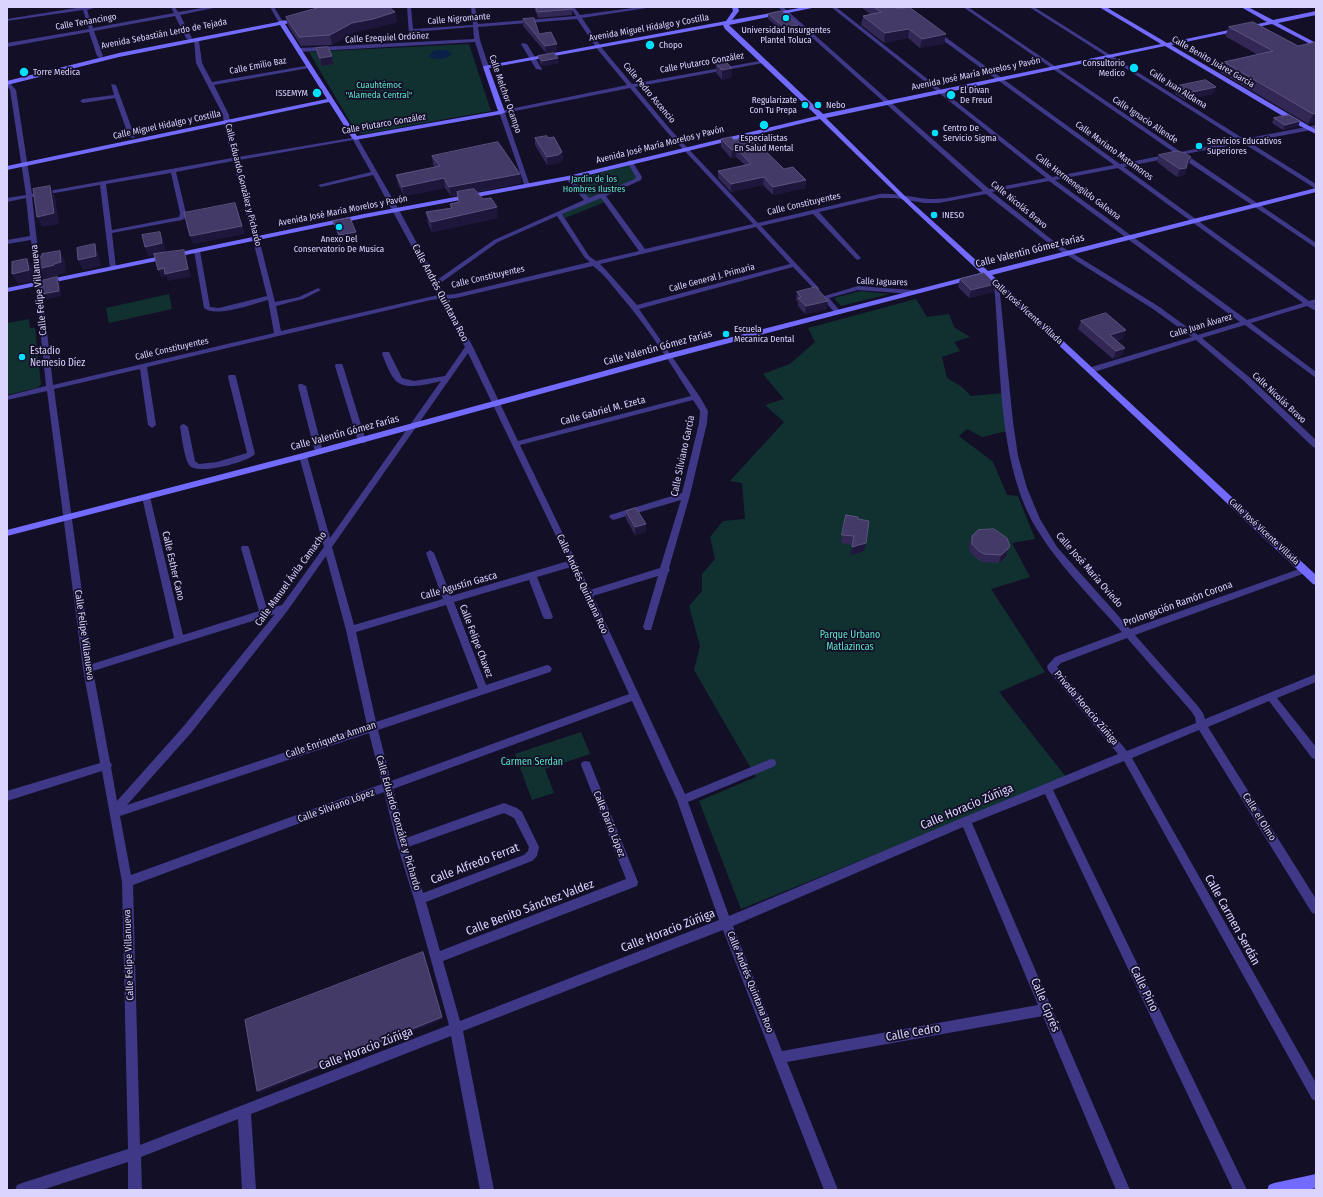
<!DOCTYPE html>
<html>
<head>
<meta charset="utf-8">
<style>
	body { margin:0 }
	#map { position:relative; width:1323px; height:1197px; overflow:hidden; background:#130f27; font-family:"Fira Sans Condensed",sans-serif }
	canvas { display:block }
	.frame { position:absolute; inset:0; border:8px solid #dad4ff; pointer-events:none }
</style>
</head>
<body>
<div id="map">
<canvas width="1323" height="1197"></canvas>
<div class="frame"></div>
</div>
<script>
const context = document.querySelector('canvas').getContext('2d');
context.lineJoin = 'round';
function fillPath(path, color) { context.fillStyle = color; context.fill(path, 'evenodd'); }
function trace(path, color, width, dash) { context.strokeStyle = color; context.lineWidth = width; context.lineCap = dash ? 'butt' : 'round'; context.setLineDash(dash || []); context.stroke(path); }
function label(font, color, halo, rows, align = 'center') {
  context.font = font + ' "Fira Sans Condensed",sans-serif'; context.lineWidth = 3.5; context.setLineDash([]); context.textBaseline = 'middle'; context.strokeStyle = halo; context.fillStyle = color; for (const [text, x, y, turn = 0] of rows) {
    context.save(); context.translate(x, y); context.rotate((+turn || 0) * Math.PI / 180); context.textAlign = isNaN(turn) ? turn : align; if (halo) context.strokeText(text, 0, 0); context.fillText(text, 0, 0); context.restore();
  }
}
fillPath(new Path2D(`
	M469,44L491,111L363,134L356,132L309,52Z
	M629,165L638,179L588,198L573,180Z
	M600,197L605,202L565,218L562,214Z
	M861,291L889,294L841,306L834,298Z
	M169,294L172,309L109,323L106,308Z
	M916,299L927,317L949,314L954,327L970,337L954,342L960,351L942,357L947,378L962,387L971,396L1004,393L1007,431L982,437L967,429L959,436L993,462L1007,495L1018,496L1035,539L1012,543L1030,577L991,589L1045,672L999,692L1066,777L741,909L699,801L756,777L694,670L700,646L689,606L702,591V574L715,559L710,537L723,521L745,519L742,483L730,481L784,422L765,405L784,399L763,374L790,364L815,342L808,328Z
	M29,319L30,328H35L41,385L37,388L7,395V323Z
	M581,732L590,754L545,769L554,793L532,800L515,754Z`), '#113131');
fillPath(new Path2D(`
	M440,50H447L452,54C446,60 435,61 429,56L433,51Z`), '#0b2049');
fillPath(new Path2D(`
	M82,7H97L87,10L93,28L174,13L171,7H175L178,12L208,7H218L180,15L192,38L189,40L186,38L175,16L94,31L103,56L100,58L97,56L89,32L7,47V43L89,29L83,10L7,21V19Z
	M270,7H274L283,22V23H279Z
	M407,7H411L413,29L473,25L471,7H475L478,24L576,16L570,7H574L580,15L640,7H653L582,18L602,48L632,84L765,60L766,61L763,63L635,87L670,129L758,223L880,194C897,193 913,198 930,199C947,200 966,194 983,191L778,7H783L989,189L1046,178L831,7H836L1052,177L1114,165L933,33V31H937L1120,164L1175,153L963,7H968L1181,152L1238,140L1029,7H1034L1244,139L1316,125V129L1249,142L1316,184V189L1243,143L1185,154L1316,243V248L1179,156L1124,167L1309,301L1316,299V303L1314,304L1316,306V311L1307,306L1251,323L1316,372V378L1245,325L1202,338L1249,377L1316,440V448L1313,447L1244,381L1196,340L1094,372H1088V368L1192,337L1153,309L1051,245L986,194L939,203H924L895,198H880L819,212L860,257L861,258L858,260L856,259L813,214L761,226L819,288V290H815L793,267L639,309L700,397L708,411L707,423L690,495L669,568L670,570L668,573L651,630H645L643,627L658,576L593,596L685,794L771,759L775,760L776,763L775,766L688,802L729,916L962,818L1118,754L1048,670L1047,666L1055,657L1122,632C1091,597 1055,562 1032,521C997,455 1001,359 994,285L995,284H999L1013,422L1018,456L1027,488L1040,519L1057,547L1130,629L1302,568H1308L1309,570L1308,572L1135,635L1197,705L1203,713L1205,719L1316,674V682L1277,698L1316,747V759L1312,758L1269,701L1208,727L1316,899V914L1312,913L1199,730L1132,758L1316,1083V1101L1312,1099L1124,761L1053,790L1247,1190H1233L1045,794L972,823L1130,1190H1116L1043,1016L787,1062L838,1190H824L723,930L463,1031L494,1190H480L451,1036L251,1114L256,1190H242L238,1119L141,1157L142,1190H128V1162L42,1190H15L17,1185L22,1183L128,1149L122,882L102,771L7,801V791L100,763L83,669L47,391L7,400V396L46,386L31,240L7,244V240L30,236L26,198L7,202V198L26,195L10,90L7,86V80L16,90L32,194L232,158L224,125L223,115L196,63L194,40L199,41L202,63L212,82L311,65V67L309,68L214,85L229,115L230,125L238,157L357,137L399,210L437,280L494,240L584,200L566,179V177H570L589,198L635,179L636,177L627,162L630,160L632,161L642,177L641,180L606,196L645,249L753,224L666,131L630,88L505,113L530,186L525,187L499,112L500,111L627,85L598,50L577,19L478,27L480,40L489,67L486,69L483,67L475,42L299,52L296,50L299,48L474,39L473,27L413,32V36H409ZM353,140L371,172L318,185L321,187L373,175L438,295L281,331L276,306L303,299L321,290L318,288L316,289L299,297L275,302L239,160ZM233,161L267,296L219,308L210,307L200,251L197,249L194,251L204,308C215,318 253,304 268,300L274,333L53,385L32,197L100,185L110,268L113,270L116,268L112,233L182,220L185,218L186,213L176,172ZM1118,168L1303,303L1247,320L1055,180ZM171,173L180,213L179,217L112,230L106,184ZM1049,181L1240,322L1198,335L1158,306L1056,243L992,192ZM601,198L639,251L596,261L589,256L562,214ZM557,216L585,258L590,262L456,294L445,295L439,284L498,242ZM756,227L790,264L637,305L605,269L600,264ZM593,266C604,274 612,285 620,295C647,326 669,361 691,396L518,441L473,347L447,299L456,298ZM440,299L465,347L445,376L414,381L402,378L389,352H383L382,354C386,363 389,373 395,380C404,391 429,384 441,381L330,538L307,456L303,453L299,456L324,547L282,605L267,609L249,548L248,546H242L241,548L259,611L183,635L150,497L149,495H143L142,497L174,638L92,664L54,389L140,369L148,425L152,428L156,425L147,367L431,300ZM468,353L568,561L451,596L434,553L430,550L426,553L443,599L354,625L332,547ZM693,400L700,411L699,423L682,493L610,515L609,517L613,520L681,500L660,568L590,590L520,445ZM326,556L346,630L367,725L127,805L191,733L288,610ZM571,567L629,694L391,781L378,730L550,672L552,669L550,666L547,665L486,685L454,602L529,580L543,617L545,619H551L553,617L537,577ZM446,605L478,688L376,722L356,632ZM275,614L183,727L117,801L111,767L112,765L110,762L93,671ZM1127,638L1191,711L1195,717L1196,723L1127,751L1057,667L1061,663ZM632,701L677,800L719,920L460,1021L443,961L637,886L638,882L591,765L590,762L586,761L582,762L581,765L626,879L440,951L426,902L532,861L537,856L539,847L522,812L517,808L504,803L406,838L393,789ZM369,733L382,784L131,875L120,816ZM384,792L397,844L414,899L449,1025L140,1145L133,885ZM504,813L514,818L529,847L528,851L524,855L423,893L408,847ZM963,827L1038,1005L782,1051L733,926Z
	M522,43L527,44L542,69L541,70L536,69L521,44Z
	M111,84L116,85L135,137L134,138L129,137L115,98L83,103L80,101L83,99L114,95Z
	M858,286L912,290L915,292L912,294L858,290L829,298L841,312L837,314L835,313L821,297Z
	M336,364H342L343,366L366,441L365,443H359L358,441L335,366Z
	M229,375H235L236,377L255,454C248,462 199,475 190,466C184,459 182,437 180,427L181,425L184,424L188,427L195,461L199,464L217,462L247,453L228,377Z
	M299,384H302L306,386L323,452L322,454H316L315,452L298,386Z`), '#3e3887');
fillPath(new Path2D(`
	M732,7H738L739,11L732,20L805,7H817L729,25L823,114L1161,44L1099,7H1106L1167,43L1267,22L1241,7H1248L1273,20L1316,11V15L1278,23L1316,43V47L1272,24L1171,45L1316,130V134L1296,124L1165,46L826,118L906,197L988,271L1316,188V192L992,275L1316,575V585L1313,584L985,276L672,358L303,459L7,536V530L303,453L666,354L981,273L902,199L820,119L568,180L364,218L7,292V288L364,214L568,176L817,116L725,29L723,25L489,68L505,112L502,114L355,140L352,138L329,102L7,170V166L327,99L280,25L119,57L7,85V81L119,53L278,22C280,20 288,20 291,22L290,23L285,24L357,136L498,111L483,67L484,66L726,21L733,11Z
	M1316,1174V1188L1308,1190H1267L1269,1185L1274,1183Z`), '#736bff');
fillPath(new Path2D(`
	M534,7H571L572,9V15L538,18Z
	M861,7H895L944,44L920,48L908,38L884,43L861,25L863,16L870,14Z
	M395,12L397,22L375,28L354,32L332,45L301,46L288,26L286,17Z
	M768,14L798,25V29L784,32L768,19Z
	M523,19L557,51L546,53L523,26Z
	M1229,27L1298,46L1316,122L1308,124L1220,72L1224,62L1258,55L1225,36Z
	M316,48L332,56L333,64L322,66L317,56Z
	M538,56L559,63L542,66L539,60Z
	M716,64L732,68L731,78L722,80L716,73Z
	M1177,86L1213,94L1185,100L1175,94Z
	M1274,118L1300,121L1298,126L1283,130L1272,123Z
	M535,138H548L562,152L563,160L559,163L547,165L535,145Z
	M721,139L734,140L784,169L806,180L805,188L773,195L763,185L731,192L718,178V171L745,165L736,157L731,158L721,147Z
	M1159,155L1191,157L1184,175L1177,177L1157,162Z
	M432,156L520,174L521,183L476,192L498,218L432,232L428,223L426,212L451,208L450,204L459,202L458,195L451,196L445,188L404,196L398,184L396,175L435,167L433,165Z
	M333,221L356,232L358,240L341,243L335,229Z
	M960,279L993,292L969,298L958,287Z
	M797,292L827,309L805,314L798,306V302L796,300Z
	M1081,321L1126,330L1123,338L1116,341L1122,356L1113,359L1078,329Z
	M626,511L646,532L635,535L626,519Z
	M846,515L858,519L864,551L851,555L852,545L841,543Z
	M972,536L1006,557L999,563L982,562L977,559L970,552L969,544Z`), '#322755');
fillPath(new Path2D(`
	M787,7H797L787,9Z
	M395,12L397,22L375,28L354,32L332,45L330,35L352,23Z
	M798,25V29L784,32V27Z
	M909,29L908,38L884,43L885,33Z
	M946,34L944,44L920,48L922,39Z
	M557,44V51L546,53L545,46Z
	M332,56L333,64L322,66L320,58Z
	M558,58L559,63L542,66V61Z
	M732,68L731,78L722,80V70Z
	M1216,87L1213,94L1185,100L1188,93Z
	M1316,113V122L1308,124L1313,114Z
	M1300,121L1298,126L1283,130L1285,125Z
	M737,149L736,157L731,158L732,150Z
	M562,152L563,160L559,163L547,165V157Z
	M1191,157L1188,165L1185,168H1186L1184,175L1177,177L1180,169Z
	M520,174L521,183L451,196L449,187Z
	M764,177L763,185L731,192V184Z
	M444,178L445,188L404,196L402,187Z
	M806,180L805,188L773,195V187Z
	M50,186L55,196L59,224L42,227L37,217Z
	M235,203L245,234L193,244L190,236Z
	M497,207L498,218L432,232L431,222Z
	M160,232L164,242L166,253L149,257L145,247Z
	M356,232L358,240L341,243L339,235Z
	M95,244L99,255L101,266L83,270L78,260Z
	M184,250L186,258L191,277L168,281L166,276L161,277L158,270L164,268Z
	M60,251L65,261L66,273L59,274V276L43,279L38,269Z
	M27,259L33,270L34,281L18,284L12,274Z
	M57,277L60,283L61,296L45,300L42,294Z
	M995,284L993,292L969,298L971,290Z
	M828,301L827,309L805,314L806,306Z
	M1126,330L1123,338L1107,343L1110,335Z
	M1125,348L1122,356L1113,359L1116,351Z
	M646,524V532L635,535V527Z
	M866,543L864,551L851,555L852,547Z
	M1008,549L1006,557L999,563L1001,555Z
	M423,952L443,1019L259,1093L257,1091Z`), '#1e163b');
const building = new Path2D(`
	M321,7H389L395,12L373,19L352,23L330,35L299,37L286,17Z
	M536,7H571L572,9L538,12Z
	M874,7H895L898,9L909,7L946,34L922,39L909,29L885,33L863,16L881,12Z
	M782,11L798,25L784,27L768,14Z
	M534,18L539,34L551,32L557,44L545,46L523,19Z
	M1253,22L1298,46L1316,42V113L1313,114L1224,62L1273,51L1229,27Z
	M328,47L332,56L320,58L316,48Z
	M554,53L558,58L542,61L538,56Z
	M726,62L732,68L722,70L716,64Z
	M1206,80L1216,87L1188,93L1177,86Z
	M1289,115L1300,121L1285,125L1274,118Z
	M547,136L548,138L554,137L562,152L558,155L547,157L535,138Z
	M750,136L784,169L793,167L806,180L773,187L764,177L731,184L718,171L751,164L737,149L732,150L721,139L731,137L734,140Z
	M498,142L520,174L449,187L444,178L402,187L396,175L440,166L432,156Z
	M1177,151L1185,153L1191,157L1188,160L1186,168L1180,169L1159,155Z
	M50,186L54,213L37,217L33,189Z
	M474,189L483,199L491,198L497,207L431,222L426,212L452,208L450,204L459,202L457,192Z
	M235,203L242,226L190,236L184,213Z
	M350,218L356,232L339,235L333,221Z
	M160,232L162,243L145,247L142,235Z
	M95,244L96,256L78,260L77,248Z
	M184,250L188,269L165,274L164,268L158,270L154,254Z
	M60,251L61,262L54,264V265L38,269L36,257L42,256V254Z
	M27,259L29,270L12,274V262Z
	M984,273L995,284L971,290L960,279Z
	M57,277L59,291L42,294L41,281Z
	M816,287L828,301L806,306L798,298L801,297L797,292Z
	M1106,313L1126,330L1110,335L1125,348L1116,351L1081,321Z
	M636,508L646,524L635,527L626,511Z
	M846,515L858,517V519L869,521L866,543L852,547L854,536L842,535Z
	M994,529L1007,538L1010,546L1008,549L1001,555L984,554L979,551L972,544V536L978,530Z
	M423,952L442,1017L257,1091L245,1020Z`);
fillPath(building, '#443a67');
trace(building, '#5b527f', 1);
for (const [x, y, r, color] of [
	[786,18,4,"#00dfff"],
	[650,45,5,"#00dfff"],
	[1134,68,5,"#00dfff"],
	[24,72,5,"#00dfff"],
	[317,93,5,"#00dfff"],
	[951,95,5,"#00dfff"],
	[805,105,4,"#00dfff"],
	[818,105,4,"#00dfff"],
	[764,125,5,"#00dfff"],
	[935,133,4,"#00dfff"],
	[1199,146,4,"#00dfff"],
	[934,215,4,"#00dfff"],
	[339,227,4,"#00dfff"],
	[726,334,4,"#00dfff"],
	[22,357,4,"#00dfff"]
]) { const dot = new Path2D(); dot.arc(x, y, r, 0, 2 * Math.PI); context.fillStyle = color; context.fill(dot); trace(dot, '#130f27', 1.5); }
label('9px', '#dad4ff', '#130f27', [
	["Calle Nigromante",459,19,-5],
	["Calle Tenancingo",86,22,-10],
	["Avenida Miguel Hidalgo y Costilla",649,28,-10],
	["Avenida Sebastián Lerdo de Tejada",164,34,-11],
	["Calle Ezequiel Ordóñez",387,38,-3],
	["Calle Benito Juárez Garcia",1213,62,30],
	["Calle Plutarco González",702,63,-10],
	["Calle Emilio Baz",258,66,-11],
	["Avenida José María Morelos y Pavón",976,74,-12],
	["Calle Juan Aldama",1178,89,32],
	["Calle Pedro Ascencio",649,93,50],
	["Calle Melchor Ocampo",505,94,71],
	["Calle Ignacio Allende",1145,120,34],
	["Calle Plutarco González",384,124,-10],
	["Calle Miguel Hidalgo y Costilla",167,125,-12],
	["Avenida José María Morelos y Pavón",660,145,-14],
	["Calle Mariano Matamoros",1114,151,36],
	["Calle Eduardo González y Pichardo",243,185,76],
	["Calle Hermenegildo Galeana",1078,187,37],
	["Calle Constituyentes",804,204,-13],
	["Calle Nicolás Bravo",1019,205,39],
	["Avenida José María Morelos y Pavón",343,211,-11],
	["Calle Constituyentes",488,277,-13],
	["Calle General J. Primaria",712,278,-15],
	["Calle Jaguares",882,282,2],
	["Calle José Vicente Villada",1027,312,42],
	["Calle Juan Álvarez",1201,326,-17],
	["Calle Constituyentes",172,349,-13],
	["Calle Nicolás Bravo",1279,398,43],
	["Calle José Vicente Villada",1264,532,43]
]);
label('9px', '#dad4ff', '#130f27', [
	["Universidad Insurgentes",786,30,"center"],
	["Plantel Toluca",786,40,"center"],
	["Chopo",659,45],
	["Consultorio",1125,63,"right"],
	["Medico",1125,73,"right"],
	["Torre Medica",33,72],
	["El Divan",960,90],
	["De Freud",960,100],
	["ISSEMYM",308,93,"right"],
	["Regularizate",797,100,"right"],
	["Con Tu Prepa",797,110,"right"],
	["Nebo",826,105],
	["Centro De",943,128],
	["Servicio Sigma",943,138],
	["Especialistas",764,138,"center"],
	["En Salud Mental",764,148,"center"],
	["Servicios Educativos",1207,141],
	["Superiores",1207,151],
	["INESO",942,215],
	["Anexo Del",339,239,"center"],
	["Conservatorio De Musica",339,249,"center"],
	["Escuela",734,329],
	["Mecanica Dental",734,339]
], 'left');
label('9px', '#5ce3c5', '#130f27', [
	["Cuauhtémoc",379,85],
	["\"Alameda Central\"",379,95],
	["Jardín de los",594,179],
	["Hombres Ilustres",594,189]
]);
label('10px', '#dad4ff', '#130f27', [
	["Calle Valentín Gómez Farías",1030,251,-14],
	["Calle Felipe Villanueva",39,290,-96],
	["Calle Andrés Quintana Roo",440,293,62],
	["Calle Valentín Gómez Farías",658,348,-15],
	["Calle Gabriel M. Ezeta",603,411,-15],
	["Calle Valentín Gómez Farías",345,433,-15],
	["Calle Silviano García",683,456,-78],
	["Calle Esther Cano",173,566,77],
	["Calle José María Oviedo",1089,570,49],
	["Calle Manuel Ávila Camacho",291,579,-54],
	["Calle Andrés Quintana Roo",582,584,65],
	["Calle Agustín Gasca",459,586,-16],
	["Prolongación Ramón Corona",1178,604,-20],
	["Calle Felipe Villanueva",84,635,82],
	["Calle Felipe Chavez",476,641,69],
	["Privada Horacio Zúñiga",1086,708,50],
	["Calle Enriqueta Amman",331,740,-19],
	["Calle Silviano López",336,806,-20],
	["Calle el Olmo",1259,817,58],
	["Calle Eduardo González y Pichardo",398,823,74],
	["Calle Darío López",609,824,68],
	["Calle Felipe Villanueva",129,955,-92],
	["Calle Andrés Quintana Roo",750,982,68]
]);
label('10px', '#dad4ff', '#130f27', [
	["Estadio",30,351],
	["Nemesio Díez",30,363]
], 'left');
label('10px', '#5ce3c5', '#130f27', [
	["Parque Urbano",850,635],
	["Matlazincas",850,647],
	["Carmen Serdan",532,762]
]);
label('12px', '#dad4ff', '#130f27', [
	["Calle Horacio Zúñiga",967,807,-23],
	["Calle Alfredo Ferrat",475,864,-21],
	["Calle Benito Sánchez Valdez",530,908,-21],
	["Calle Carmen Serdán",1232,920,61],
	["Calle Horacio Zúñiga",668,931,-21],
	["Calle Pino",1144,989,64],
	["Calle Ciprés",1045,1005,67],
	["Calle Cedro",913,1033,-10],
	["Calle Horacio Zúñiga",366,1049,-21]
]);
</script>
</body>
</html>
